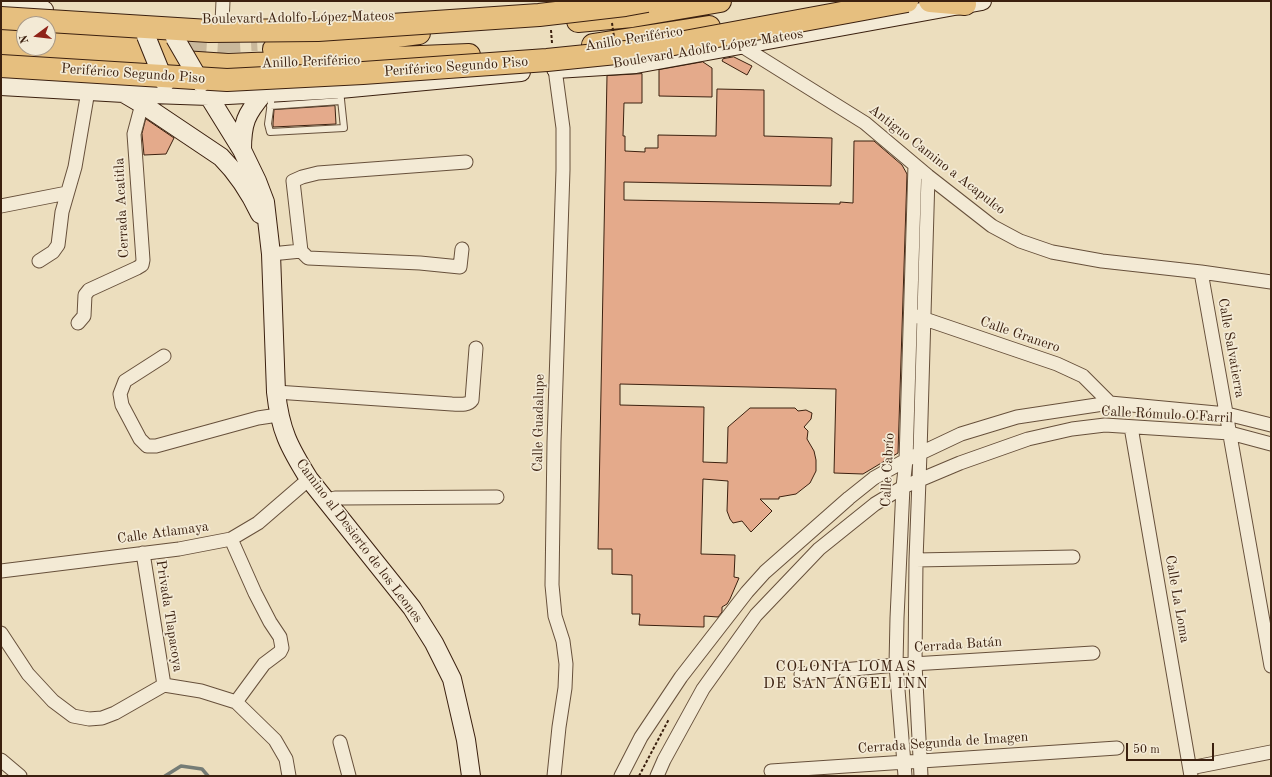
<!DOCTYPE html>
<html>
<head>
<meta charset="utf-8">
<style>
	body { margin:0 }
	#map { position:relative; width:1272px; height:777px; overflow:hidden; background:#ecdebe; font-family:"Old Standard TT",serif }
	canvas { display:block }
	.frame { position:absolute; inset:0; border:2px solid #3b200f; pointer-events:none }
	.north { position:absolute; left:16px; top:16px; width:40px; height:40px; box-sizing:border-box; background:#f3ead5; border:1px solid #a99986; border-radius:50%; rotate:255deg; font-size:11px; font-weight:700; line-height:16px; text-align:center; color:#3b200f }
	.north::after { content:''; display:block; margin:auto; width:14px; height:18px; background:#8f2418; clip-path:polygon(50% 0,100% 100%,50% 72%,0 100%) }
	.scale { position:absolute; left:1126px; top:743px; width:88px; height:18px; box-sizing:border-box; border:2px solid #3b200f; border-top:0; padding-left:5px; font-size:12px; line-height:14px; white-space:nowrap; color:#3b200f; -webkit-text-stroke:3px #f3ead5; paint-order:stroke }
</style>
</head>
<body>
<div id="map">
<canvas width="1272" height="777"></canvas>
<div class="frame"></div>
<div class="north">N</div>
<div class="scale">50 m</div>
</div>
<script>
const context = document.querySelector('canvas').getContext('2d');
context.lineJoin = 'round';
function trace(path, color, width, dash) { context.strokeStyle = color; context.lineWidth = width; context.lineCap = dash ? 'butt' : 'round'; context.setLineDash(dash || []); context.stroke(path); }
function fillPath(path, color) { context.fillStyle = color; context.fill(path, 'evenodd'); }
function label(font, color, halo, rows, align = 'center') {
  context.font = font + ' "Old Standard TT",serif'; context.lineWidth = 3.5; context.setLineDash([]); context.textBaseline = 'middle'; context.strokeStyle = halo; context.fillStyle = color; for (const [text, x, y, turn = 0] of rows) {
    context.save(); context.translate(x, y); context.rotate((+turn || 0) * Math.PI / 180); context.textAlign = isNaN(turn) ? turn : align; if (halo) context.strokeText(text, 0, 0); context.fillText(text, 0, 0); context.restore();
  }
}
trace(new Path2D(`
	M165,776L181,766L202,769L208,776`), '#757c76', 3.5);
const building = new Path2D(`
	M734,57L752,66L747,75L722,61L723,59Z
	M703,62L712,68V97L659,96V70Z
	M642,74V103H624L623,136H625V151L645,152V148H658V135L716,136L717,89L764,90V136L832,138L831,186L624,182V200L840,204V202L853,203L854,141H874L902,165L907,174L898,453L863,474L834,473L836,389L620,384V405L704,407L703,462L727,463L728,427L750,408H795L798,411L806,410L812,413L811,419L804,427L808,431L807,439L814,451L816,460V471L810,483L796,494L779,497V499H760L772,511L751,532L742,521L733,523L730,519L727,511L728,481L703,479L701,554L735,555L734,577L739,578L730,599L727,604L722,607V612L718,617L704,616V627L639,625L640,614H632V575L612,574V549H598L607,76Z
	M335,106L336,124L273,127V123L274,110Z
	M146,119L174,138L166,154L144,155L142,134Z`);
fillPath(building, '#e4aa8b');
trace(building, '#3b200f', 1);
trace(new Path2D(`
	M185,40L220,42L257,40`), '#c9b89b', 22, [22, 11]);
const lane = new Path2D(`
	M272,95L268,124L270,132L344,128L340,90
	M270,106L341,101`);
const street = new Path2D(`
	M222,22L223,1
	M740,45L865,123L928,176L992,226L1020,241L1052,252L1102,261L1201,272L1271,282
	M1,206L67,193
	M301,251L293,181L302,177L318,173L466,162
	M271,254L301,251L308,258L420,263L460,267L462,249
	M39,261L53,252L58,245L62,212L75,167L88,91
	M1201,272L1271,666
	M916,316L1057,364L1083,376L1110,403
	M78,323L84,316L85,295L89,290L137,268L142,265L143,260L134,134L142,104
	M164,356L125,381L120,394L122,405L140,439L147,446H156L258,418L278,415
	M276,392L452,404C458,404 468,406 472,400L476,348
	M1131,427L1191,776
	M326,501L335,498H342L497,497
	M231,539L255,593L270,622L280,637L282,648L280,652L264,664L236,702
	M143,553L164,685
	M916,560L1073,557
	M1,571L179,549L231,539L258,523L309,479
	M1,633L28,674L53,701L73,716L89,719L102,718L115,713L164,685L201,691L236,702L275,740L286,759L289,776
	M801,674L896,665L1093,653
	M340,742L349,776
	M1,760L20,776
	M1190,768L1271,752
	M771,771L1117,748
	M554,776L559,727L565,688L566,664L563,641L555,616L552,585L554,442L563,170V128L555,69
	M621,776L641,737L681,677L747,592L765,572L849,498L874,478L906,460L961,434L1017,417L1110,403L1227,414L1271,425
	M657,776L664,760L703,689L756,615L819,549L875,504L903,487L960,463L1028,439L1072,429L1105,425L1230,433L1271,444
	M905,776L896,665L897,618L903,487L906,460L915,165
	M921,776L915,664L916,560L920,453L928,176`);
const secondary = new Path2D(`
	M1,7L44,10
	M556,69L636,64L982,1
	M1,86L124,93L209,96L340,89L521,72
	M203,87L242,150L257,181L265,202L271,254L276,392C280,430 289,447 309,479L412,608L434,643L452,679L466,740L471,776
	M125,94L142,104L221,157C237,173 250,193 260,214
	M242,150C242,123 246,114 263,94`);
const highway = new Path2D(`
	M930,1L965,4
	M578,21L632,16L720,1
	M1,32L24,34
	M48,36L170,46
	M593,45L709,27
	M274,49L320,46L419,33
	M1,50L228,65L469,55`);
trace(lane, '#67503b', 8);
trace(street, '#67503b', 15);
trace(secondary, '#3b200f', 20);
trace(highway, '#3b200f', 24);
trace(new Path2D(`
	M639,776L669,719`), '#3b200f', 2, [3, 2]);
trace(lane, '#f3ead5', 6);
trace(street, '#f3ead5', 13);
trace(secondary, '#f3ead5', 18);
trace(highway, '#e6bf7f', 22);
const secondaryBridge = new Path2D(`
	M146,36L165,83
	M175,38L201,83`);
const highwayBridge = new Path2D(`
	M1,18L209,31L318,30L539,15L625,5L647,1
	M1,66L227,80L363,73L547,60L636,51L907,1`);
trace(secondaryBridge, '#3b200f', 20, []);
trace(highwayBridge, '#3b200f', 24, []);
trace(new Path2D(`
	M612,23L614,37
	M551,30L552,43`), '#3b200f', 2, [3, 2]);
trace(secondaryBridge, '#f3ead5', 18);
trace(highwayBridge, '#e6bf7f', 22);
label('14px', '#3b200f', '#f3ead5', [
	["Boulevard Adolfo López Mateos",298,18,-1],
	["Anillo Periférico",634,39,-9],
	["Boulevard Adolfo López Mateos",708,49,-9],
	["Anillo Periférico",311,62,-2],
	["Periférico Segundo Piso",456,67,-4],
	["Periférico Segundo Piso",133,74,4],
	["Antiguo Camino a Acapulco",937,160,38],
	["Cerrada Acatitla",122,208,-93],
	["Calle Granero",1020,335,19],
	["Calle Salvatierra",1231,348,80],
	["Calle Rómulo O'Farril",1167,415,3],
	["Calle Guadalupe",539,423,-89],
	["Calle Cabrío",888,470,-87],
	["Calle Atlamaya",163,533,-8],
	["Camino al Desierto de los Leones",359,541,53],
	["Calle La Loma",1177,599,80],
	["Privada Tlapacoya",169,616,81],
	["Cerrada Batán",958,645,-4],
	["Cerrada Segunda de Imagen",943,743,-4]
]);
context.letterSpacing = '1px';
label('15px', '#3b200f', '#f3ead5', [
	["COLONIA LOMAS",846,667],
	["DE SAN ÁNGEL INN",846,684]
]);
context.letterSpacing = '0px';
</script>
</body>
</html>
